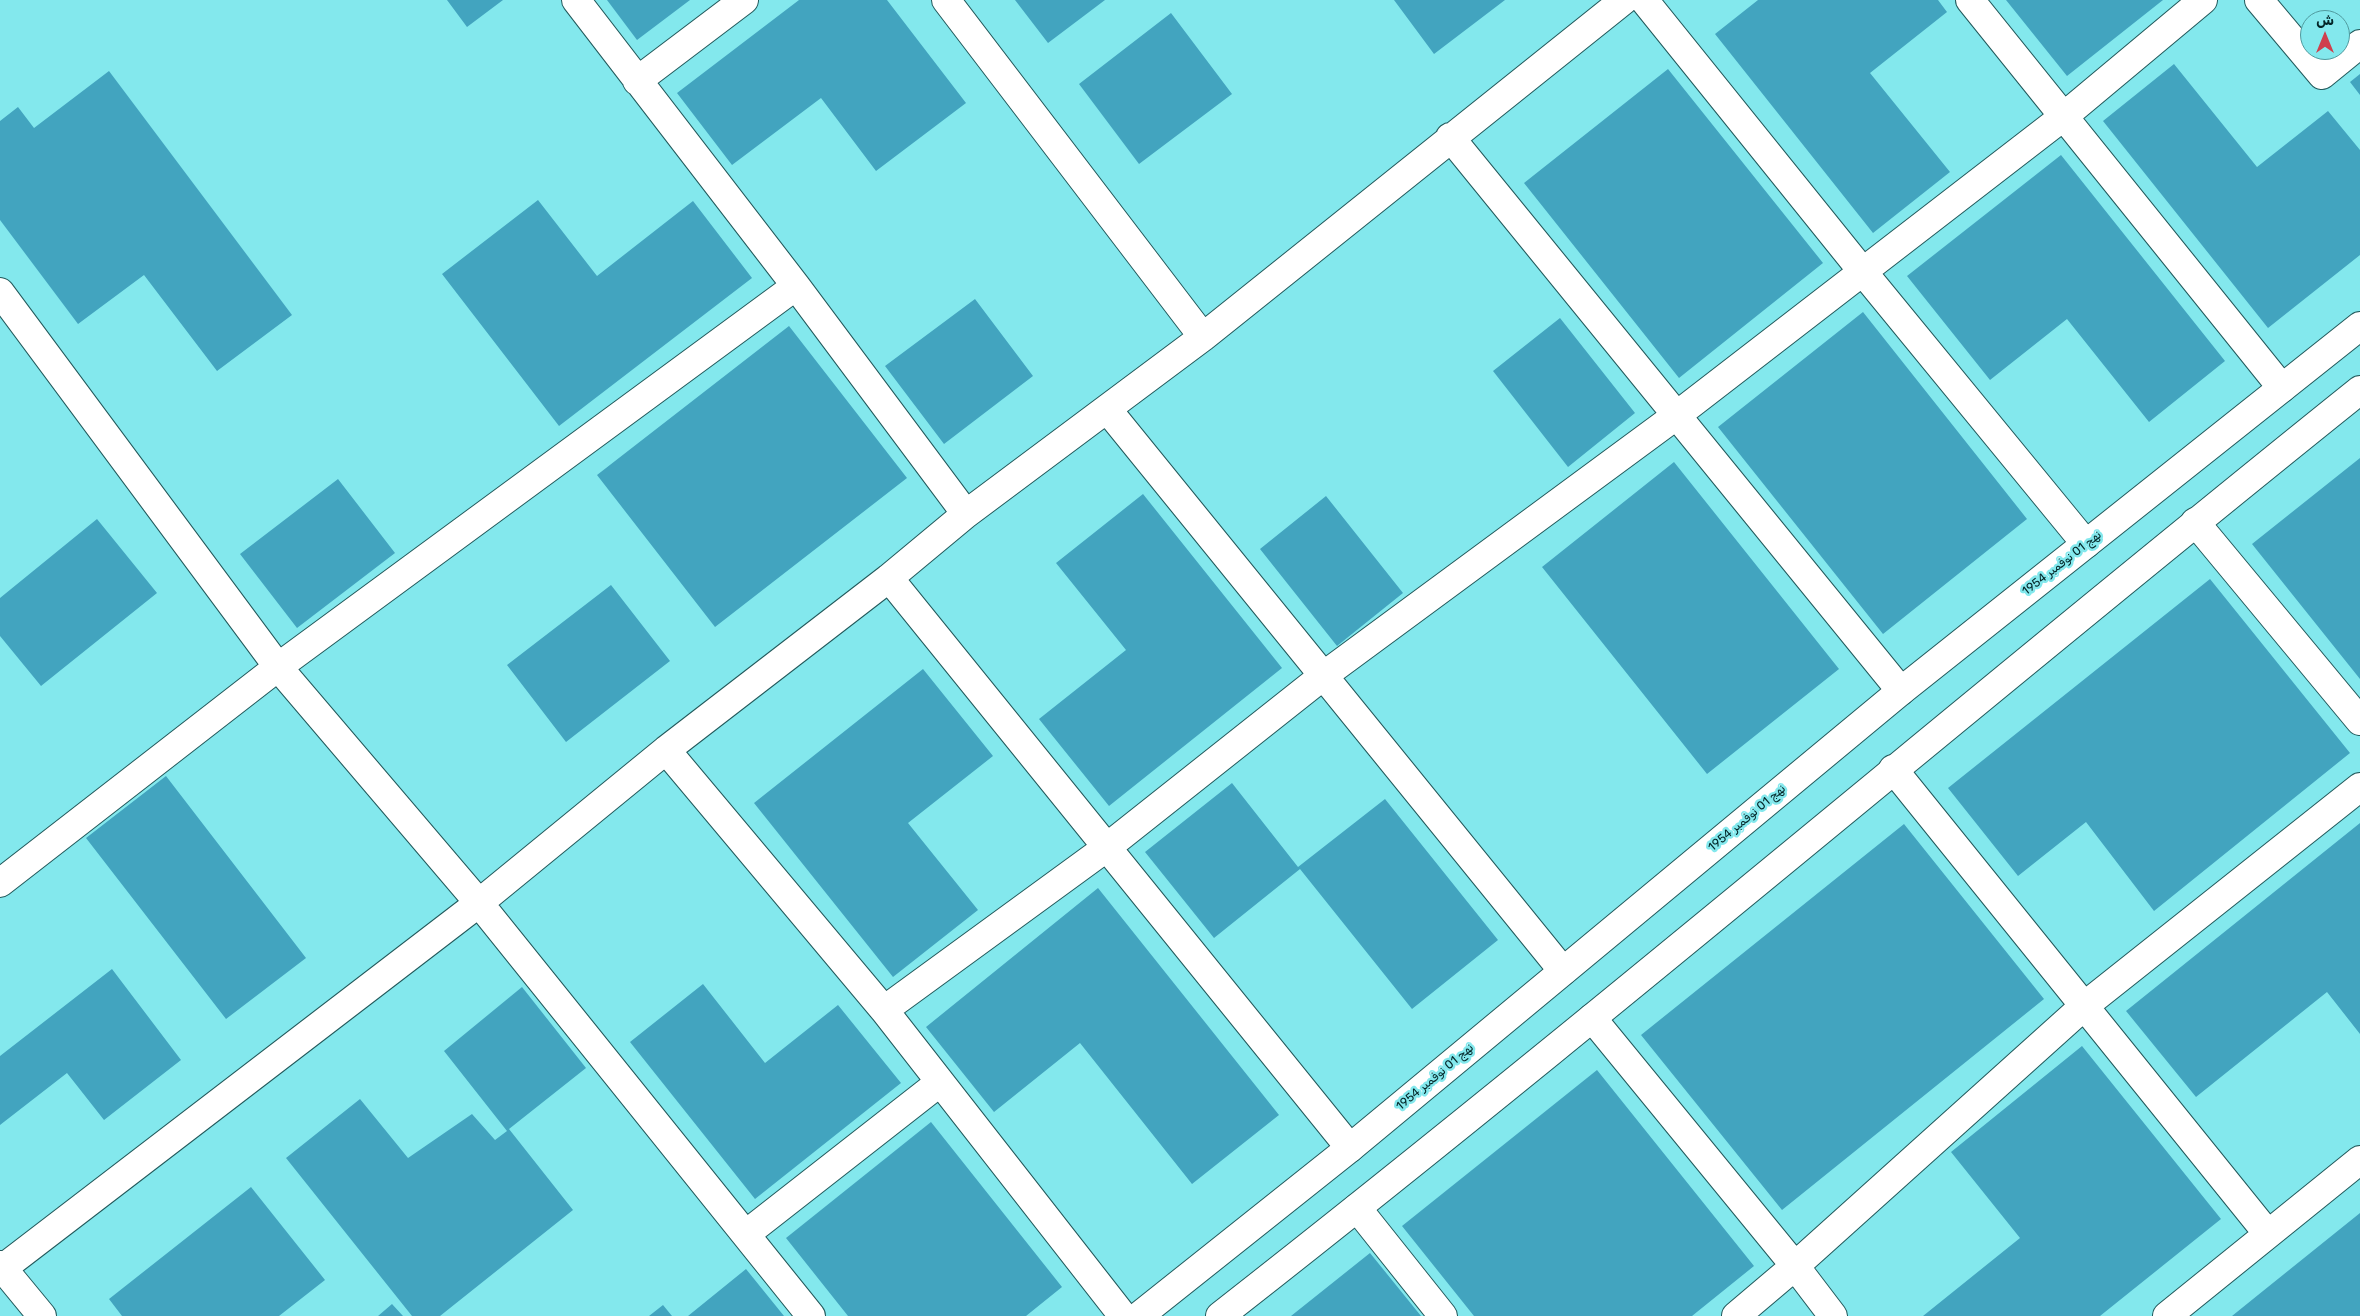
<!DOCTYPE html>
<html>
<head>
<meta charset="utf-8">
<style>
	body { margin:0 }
	#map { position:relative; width:2360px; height:1316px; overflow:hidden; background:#83e8ed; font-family:Rubik,Vazirmatn,sans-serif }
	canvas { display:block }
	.north { position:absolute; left:2300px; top:10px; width:50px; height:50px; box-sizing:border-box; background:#83e8ed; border:1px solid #509a9e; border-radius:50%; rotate:0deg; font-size:14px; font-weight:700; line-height:20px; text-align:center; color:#032527 }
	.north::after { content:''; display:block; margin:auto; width:18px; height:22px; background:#cf3f4d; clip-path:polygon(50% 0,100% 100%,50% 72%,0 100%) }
</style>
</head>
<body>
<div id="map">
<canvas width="2360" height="1316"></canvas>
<div class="north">ش</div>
</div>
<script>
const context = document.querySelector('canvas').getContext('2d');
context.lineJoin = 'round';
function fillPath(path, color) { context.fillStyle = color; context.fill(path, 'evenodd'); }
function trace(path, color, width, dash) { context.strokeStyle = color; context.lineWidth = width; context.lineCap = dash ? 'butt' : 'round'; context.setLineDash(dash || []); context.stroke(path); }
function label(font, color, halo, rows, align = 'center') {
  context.font = font + ' Rubik,Vazirmatn,sans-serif'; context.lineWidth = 5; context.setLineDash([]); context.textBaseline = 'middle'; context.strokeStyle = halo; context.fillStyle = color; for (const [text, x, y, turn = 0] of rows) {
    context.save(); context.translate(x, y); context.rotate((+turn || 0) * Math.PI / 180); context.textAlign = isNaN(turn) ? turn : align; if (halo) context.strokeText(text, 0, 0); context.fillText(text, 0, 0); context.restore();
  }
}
fillPath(new Path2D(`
	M447,0H503L467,27Z
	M607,0H690L637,40Z
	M799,0H887L966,103L876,171L821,98L732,165L677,93Z
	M1015,0H1105L1048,43Z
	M1394,0H1505L1434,54Z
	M1758,0H1938L1947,12L1870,73L1950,172L1873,233L1715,34Z
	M2006,0H2163L2067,76Z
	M1171,13L1232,94L1139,164L1079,84Z
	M2174,64L2257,167L2328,111L2360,150V255L2268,328L2103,121Z
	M1668,69L1823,263L1679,378L1524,183Z
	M109,71L292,315L217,371L144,275L78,324L0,220V121L18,107L34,128Z
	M2360,74V95L2350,82Z
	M2061,155L2225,361L2149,422L2067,319L1990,380L1907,276Z
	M538,200L597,276L693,201L752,278L559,426L442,274Z
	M975,299L1033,376L944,444L885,366Z
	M1863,312L2027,519L1883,634L1718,427Z
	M1560,318L1635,413L1568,467L1493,371Z
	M789,326L907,478L715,627L597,475Z
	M2360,458V679L2252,544Z
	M1674,462L1839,669L1707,774L1542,567Z
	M338,479L395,553L297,628L240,554Z
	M1143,494L1282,668L1109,806L1039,719L1126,650L1056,563Z
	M1326,496L1403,593L1337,646L1260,549Z
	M97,519L157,593L41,686L0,636V598Z
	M2210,579L2350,753L2154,911L2086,822L2018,876L1948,788Z
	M611,585L670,661L566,742L507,665Z
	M923,669L993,756L908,823L978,910L893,977L754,803Z
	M166,776L306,958L226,1019L86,838Z
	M1232,783L1298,867L1385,799L1498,940L1412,1009L1300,869L1214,938L1145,852Z
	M2360,823V1034L2327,992L2196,1097L2126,1011Z
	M1904,824L2044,999L1782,1210L1641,1035Z
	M1098,888L1279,1115L1192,1184L1080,1043L994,1112L926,1027Z
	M112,969L181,1060L104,1120L67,1073L0,1125V1056Z
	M703,984L765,1063L838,1005L901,1083L755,1199L630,1042Z
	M522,987L586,1068L509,1129L573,1210L440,1316H412L286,1158L360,1099L408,1158L472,1114L495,1140L507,1131L444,1051Z
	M2082,1046L2221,1219L2100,1316H1923L2020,1238L1951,1152Z
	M1597,1070L1754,1266L1692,1316H1474L1402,1226Z
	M931,1122L1062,1287L1026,1316H848L786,1238Z
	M251,1187L325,1280L279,1316H122L109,1299Z
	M2360,1213V1316H2232L2258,1295Z
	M1370,1253L1421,1316H1291Z
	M746,1269L784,1316H688Z
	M392,1304L403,1316H378Z
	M663,1305L672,1316H649Z`), '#42a4bf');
const street = new Path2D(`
	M576,0L796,286L966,514
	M946,0L1203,337
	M1644,0L1863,272L2086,544
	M1970,0L2282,388
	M2259,0L2322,75L2360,44
	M637,81L744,0
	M1450,137L1901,691
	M0,292L278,667L479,903L811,1316
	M1107,409L1563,971
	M2195,522L2360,721
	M889,578L1350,1148
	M666,750L884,1010L1123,1316
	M1893,769L2268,1234
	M0,883L278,667L796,286
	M884,1010L1106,848L1323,676L1677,415L2063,117L2203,0
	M1592,1018L1795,1266L2083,1007L2360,787
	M1357,1208L1443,1316
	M746,1234L939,1083
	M3,1268L479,903L666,750L889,578L966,514L1203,337L1624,0
	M1736,1316L1795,1266L1833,1316
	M2167,1316L2360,1160`);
const secondary = new Path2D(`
	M1139,1316L1350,1148L1901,691L2360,326
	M1220,1316C1606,1014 1978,696 2360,390`);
const highway = new Path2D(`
	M0,1265L42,1316`);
trace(street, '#22595b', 30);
trace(secondary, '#22595b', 30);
trace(highway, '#22595b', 30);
trace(street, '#fff', 28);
trace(secondary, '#fff', 28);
trace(highway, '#fff', 28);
label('12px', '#032527', '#83e8ed', [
	["نهج 01 نوفمبر 1954",2062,563,-38],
	["نهج 01 نوفمبر 1954",1747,818,-40],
	["نهج 01 نوفمبر 1954",1435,1077,-40]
]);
</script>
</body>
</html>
